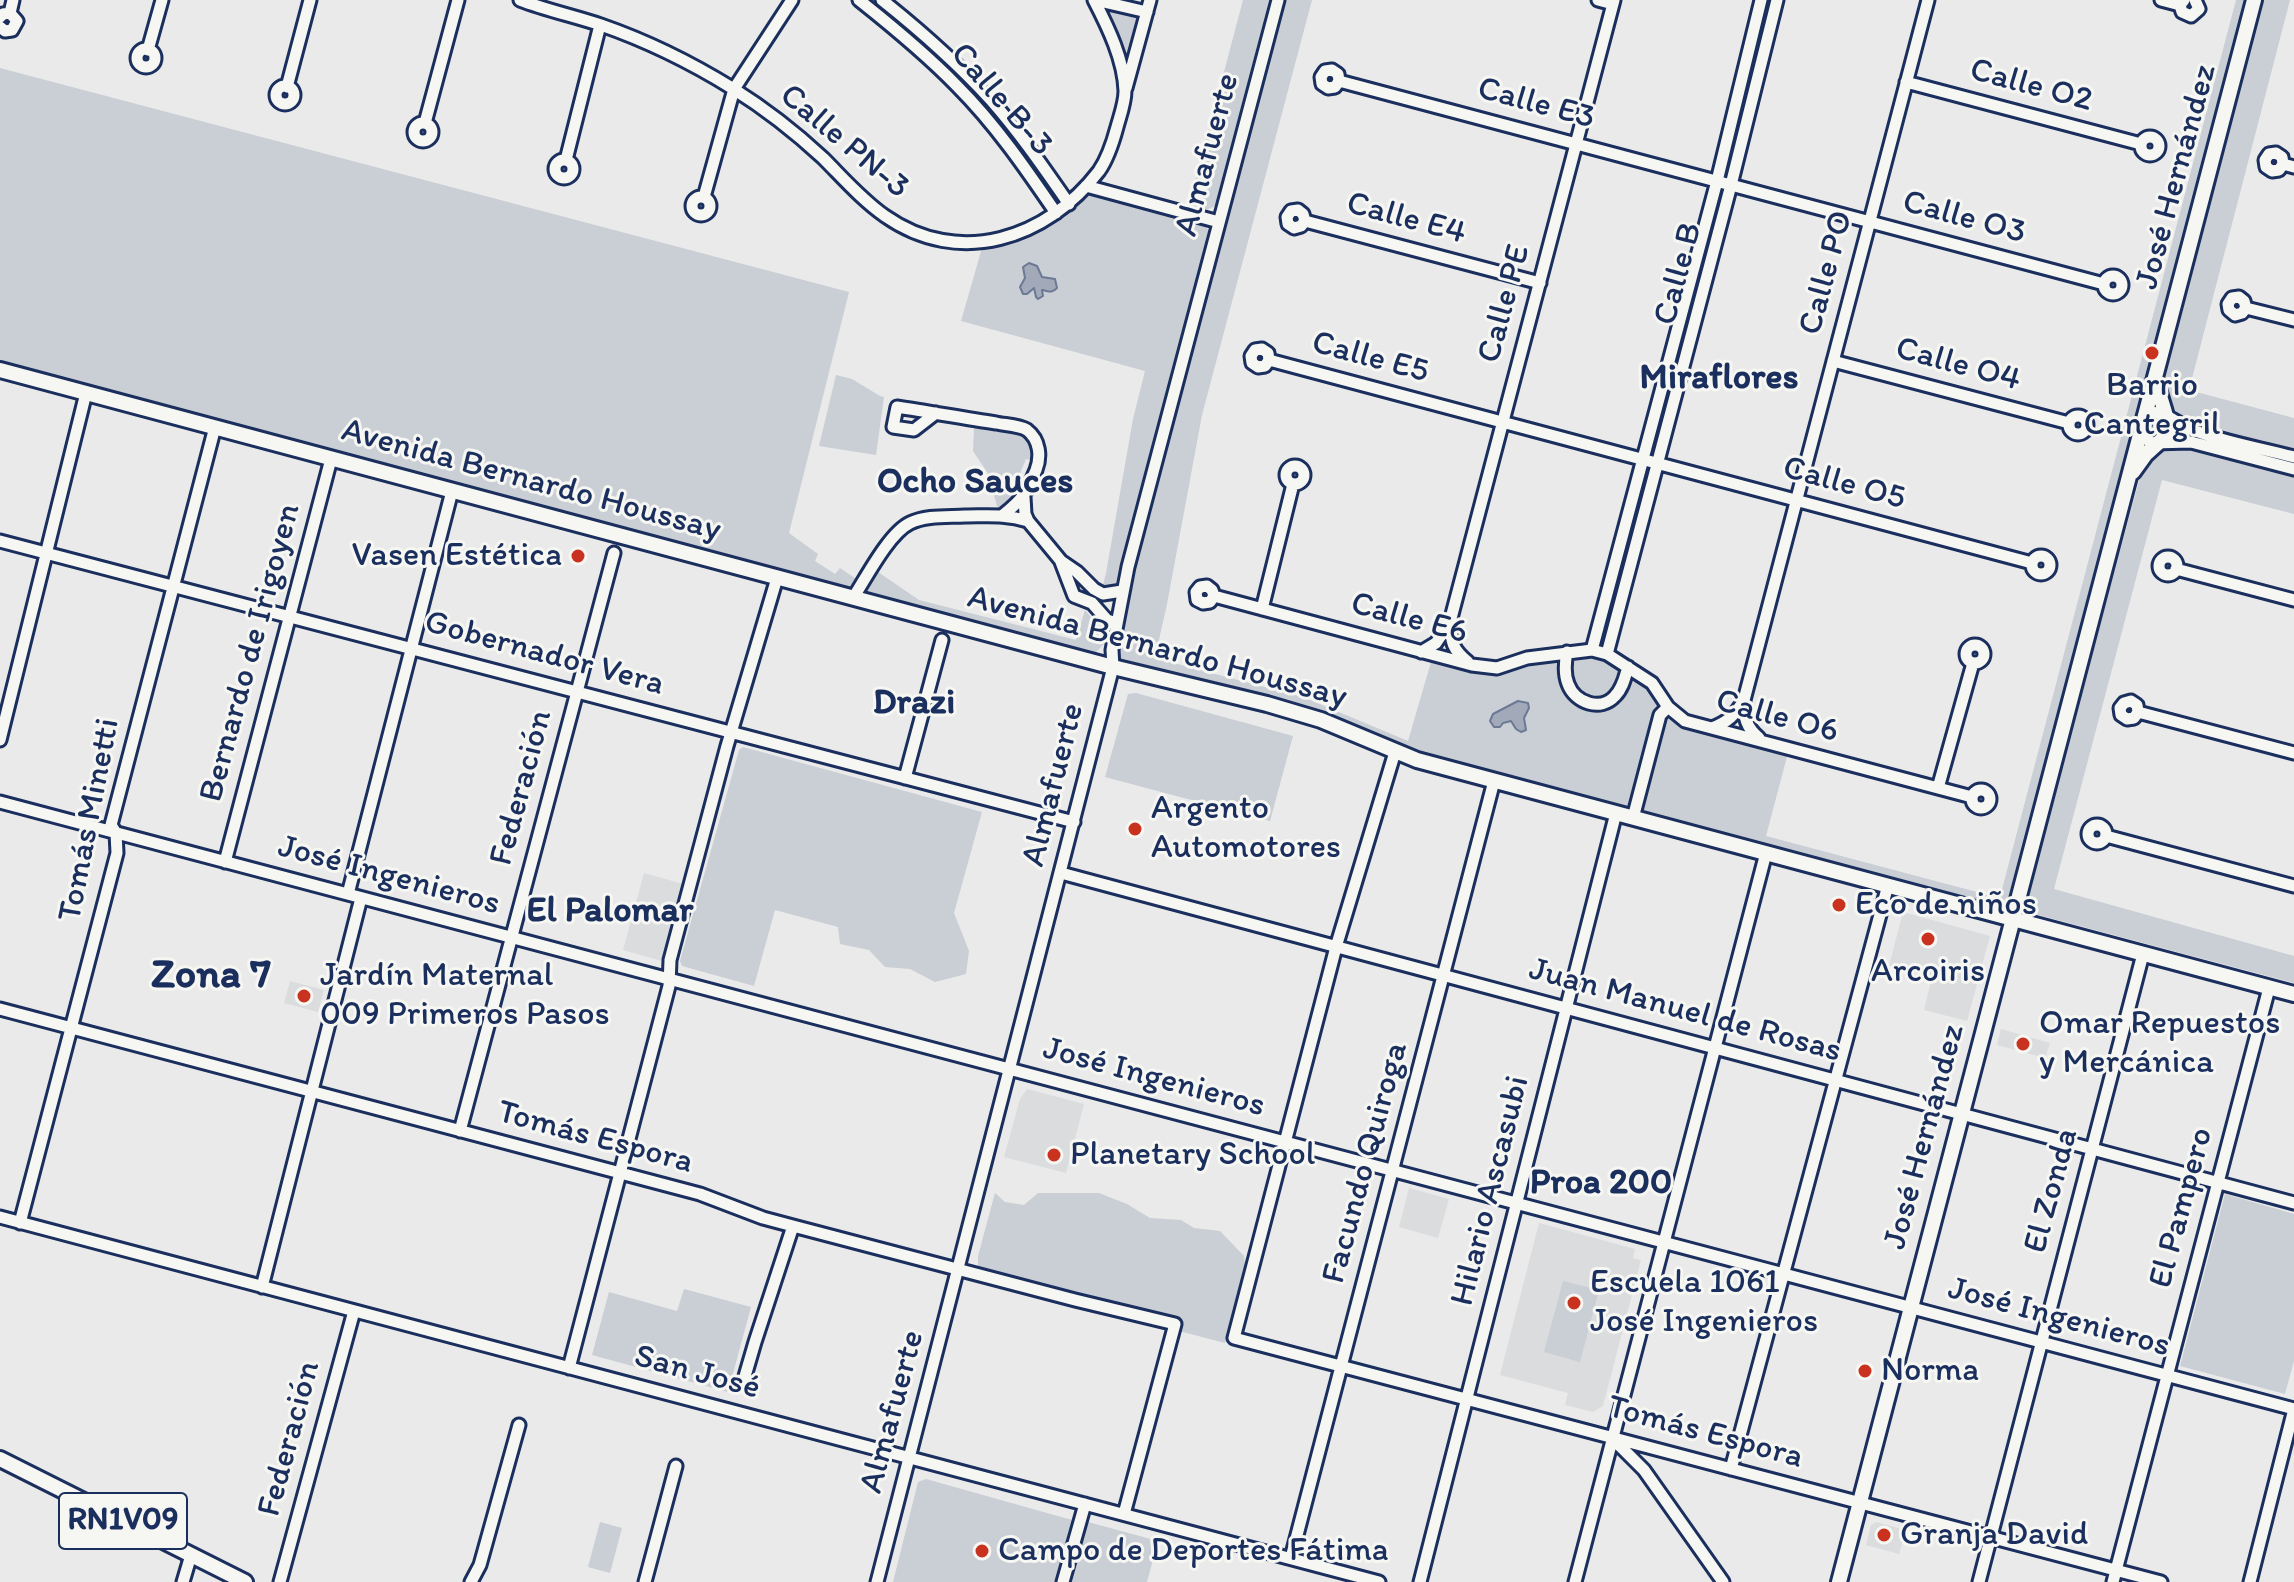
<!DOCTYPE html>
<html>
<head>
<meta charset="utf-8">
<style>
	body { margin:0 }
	canvas { display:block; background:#e9eae9 }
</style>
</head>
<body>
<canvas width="2294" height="1582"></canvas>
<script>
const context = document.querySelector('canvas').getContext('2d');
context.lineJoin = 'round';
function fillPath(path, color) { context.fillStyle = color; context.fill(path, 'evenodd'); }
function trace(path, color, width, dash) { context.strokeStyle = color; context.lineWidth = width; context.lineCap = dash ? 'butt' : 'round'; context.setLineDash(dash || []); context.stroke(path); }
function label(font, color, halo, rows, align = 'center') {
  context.font = font + ' Itim,sans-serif'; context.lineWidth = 6; context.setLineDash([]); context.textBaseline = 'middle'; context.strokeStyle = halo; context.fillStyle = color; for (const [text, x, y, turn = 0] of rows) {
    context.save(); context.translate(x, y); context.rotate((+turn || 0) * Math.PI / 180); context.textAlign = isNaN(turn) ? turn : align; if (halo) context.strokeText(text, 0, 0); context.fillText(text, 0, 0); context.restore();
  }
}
fillPath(new Path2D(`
	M644,873L683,884L662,961L623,950Z
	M1903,912L1990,936L1967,1021L1924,1010L1932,977L1889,966Z
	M290,981L324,990L318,1012L284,1003Z
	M2001,1029L2050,1043L2045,1058L1997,1045Z
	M1027,1089L1084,1104L1066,1173L1004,1157L1020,1099Z
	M1409,1188L1449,1199L1438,1238L1399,1227Z
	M1539,1223L1635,1249L1633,1258L1641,1260L1603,1406L1593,1412L1565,1405L1568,1393L1500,1375Z
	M1876,1522L1906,1530L1899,1554L1866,1545L1871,1525Z`), '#dadcde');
fillPath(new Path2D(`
	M859,0H882L969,76L1069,203L1086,186L1198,221L1206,226L1209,232L1119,582L1115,588L1099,589L1103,585L1106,573L1133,419L1145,371L961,321L984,241L1056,213L981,112Z
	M1094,0L1147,12L1125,93L1121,68Z
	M1243,0H1269L1216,205C1206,212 1200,211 1188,208Z
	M1278,0H1312L1202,415L1167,604L1156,653L1162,660L1303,697L1408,741L1433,655L1497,668L1592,650L1761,0H1777L1607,654L1637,672L1685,721L1789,749L1766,836L1992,896L2001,893L2236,0H2254L2157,369L2168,421L2138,465L2014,919L1417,760L1360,735L1113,667L1112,650Z
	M2263,0H2290L2189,390L2294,418V454L2201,430C2174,416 2167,404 2166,374Z
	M0,68L849,292L789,533L818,554L815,561L835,574L840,568L859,581L851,592L0,370Z
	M836,375L852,379L880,396L884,397L876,455L819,446Z
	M974,427C1001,431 1031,427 1034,461L1026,459L1019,476L1026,479C1020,493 1012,503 998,509L987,472L973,451Z
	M2189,446L2294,473V514L2162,480L2054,889L2294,956V983L2035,914L2027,909L2025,903L2140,477C2150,452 2165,449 2189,446Z
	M878,572L919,600L1076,640L1085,610L1097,624L1101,622L1108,629L1109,639L1093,655L863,595Z
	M1136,693L1293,736L1270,821L1105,777L1128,694Z
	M743,747L982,812L954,913L969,951L966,974L935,982L910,969L885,967L869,950L840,944L838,927L775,910L754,986L682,966L680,961L739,750Z
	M995,1193L1005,1202L1024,1205L1038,1193H1099L1127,1204L1150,1218L1181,1220L1194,1228L1220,1231L1244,1256L1245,1266L1230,1332L1225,1343L1179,1331L1173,1319L978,1268V1256Z
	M2225,1194L2294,1214V1361L2285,1394L2180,1366Z
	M1563,1281L1599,1290L1580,1362L1544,1352Z
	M684,1289L751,1307L728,1392L592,1355L609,1292L677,1311Z
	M926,1479L1072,1520L1055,1582H893L918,1482Z
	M600,1522L622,1528L610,1573L588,1567Z
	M1088,1522L1158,1541L1147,1582H1072Z`), '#caced5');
const water = new Path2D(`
	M1029,263L1037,266L1042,277L1055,279L1057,288C1051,294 1049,291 1042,290L1043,296L1038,299L1036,297L1034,288L1027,294H1023L1020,287L1025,278L1023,267Z
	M1518,701L1528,703L1529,708L1524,718L1526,730L1521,732L1516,729L1511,721L1503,723L1500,727H1494L1490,721L1493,714Z`);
fillPath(water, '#a2aaba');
trace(water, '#6c7995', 2);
const minor = new Path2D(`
	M520,0C546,10 574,16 601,25C647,41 690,62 732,88C764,108 795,132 823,158C843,178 862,200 885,216C959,268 1047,239 1099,171C1108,158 1113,142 1117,127C1120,116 1125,103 1125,91C1124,60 1108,27 1094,0
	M859,0C893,27 927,55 957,86C995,124 1026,169 1056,213
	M882,0C921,31 958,64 991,100C1020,133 1044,168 1069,204
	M1095,0L1147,12
	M1598,0L1613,4
	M2161,0L2180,5
	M2184,0L2180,5L2182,12L2191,16L2199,9L2195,0
	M10,13L13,0
	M0,17L3,14L10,13L17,21L12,30L5,31L0,27
	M137 58a9 9 0 1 1 18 0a9 9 0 1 1-18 0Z
	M148,50L162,0
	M1339,81L1335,87L1328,88L1322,84L1321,77L1325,71L1332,70L1338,74L1339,81L2104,284
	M1906,82L2141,144
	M276 95a9 9 0 1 1 18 0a9 9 0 1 1-18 0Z
	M287,87L310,0
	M1126,88L1150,0
	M414 132a9 9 0 1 1 18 0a9 9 0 1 1-18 0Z
	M425,123L458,0
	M2141 146a9 9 0 1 1 18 0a9 9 0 1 1-18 0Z
	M555 169a9 9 0 1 1 18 0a9 9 0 1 1-18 0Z
	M566,160L600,25
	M2283,164L2279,170L2272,171L2266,167L2265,160L2269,154L2276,153L2282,157L2283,164L2294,167
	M1086,186L1219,222
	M692 206a9 9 0 1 1 18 0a9 9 0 1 1-18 0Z
	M704,197L734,89L792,0
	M1305,221L1301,226L1294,228L1288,224L1287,217L1291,211L1298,210L1303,214L1305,221L1540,283
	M2104 285a9 9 0 1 1 18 0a9 9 0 1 1-18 0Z
	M2246,308L2242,313L2235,315L2229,310L2228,304L2232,298L2239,297L2244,301L2246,308L2294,320
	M1269,360L1265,366L1258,367L1252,363L1251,356L1255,350L1262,349L1268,353L1269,360L2032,563
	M1833,361L2069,423
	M936,413L914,430L893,427L897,407C930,412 963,418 996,423C1005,425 1019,425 1027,430C1040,440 1041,457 1036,470C1026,494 1023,499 1003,515
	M2144,415C2160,406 2175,423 2190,429C2223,442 2260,448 2294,457
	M2069 425a9 9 0 1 1 18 0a9 9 0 1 1-18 0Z
	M2140,434L2152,443L2191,442L2294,469
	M1286 475a9 9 0 1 1 18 0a9 9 0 1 1-18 0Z
	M1024,497L1025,514L1028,521L1061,561L1077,572L1094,589L1103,594L1122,591
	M0,541L1074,822
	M2032 565a9 9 0 1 1 18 0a9 9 0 1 1-18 0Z
	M2159 566a9 9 0 1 1 18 0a9 9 0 1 1-18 0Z
	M1061,562L1074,596L1092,603L1107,620L1117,623
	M2176,569L2294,600
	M1214,596L1210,602L1203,603L1197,600L1196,592L1200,587L1207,586L1212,590L1214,596L1472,665L1497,668L1527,658L1592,650L1607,654L1652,683L1668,707L1685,721L1972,797
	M853,598C866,578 889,533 910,523C926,515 948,517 965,516C989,516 1005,514 1028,521
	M1262,609L1293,484
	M1966 654a9 9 0 1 1 18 0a9 9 0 1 1-18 0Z
	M1592,650L1717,181L1761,0
	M1421,652L1436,643L1450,622
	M1567,652C1565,662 1564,674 1568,684C1575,703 1601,712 1615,696C1623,688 1625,677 1628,667
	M1607,654L1731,185L1777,0
	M1468,662C1452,649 1451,642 1450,622L1614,0
	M1744,701C1744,718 1746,727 1759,738
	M2138,712L2134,718L2127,719L2121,715L2120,708L2124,703L2131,701L2137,705L2138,712L2294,753
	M1712,728C1728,722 1735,715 1744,700L1928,0
	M0,740L86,393
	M1395,752L1336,947L1234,1338L2161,1582
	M905,778L942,640
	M1938,788L1973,663
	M1972 799a9 9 0 1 1 18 0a9 9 0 1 1-18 0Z
	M0,802L2294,1409
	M1633,818L1660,715L1668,707
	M2088 834a9 9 0 1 1 18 0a9 9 0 1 1-18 0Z
	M2106,836L2294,886
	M225,862L331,459
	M1061,873L2294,1203
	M348,894L452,491
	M0,1009L700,1194L763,1218L793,1226L1075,1300L1175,1324L1124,1514
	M460,1131L614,553
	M0,1217L1379,1582
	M20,1223L117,853L116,833L111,825L215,427
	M262,1287L361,898
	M569,1368L669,986L670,960L727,746L777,578
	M743,1383L755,1342L793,1226
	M1613,1439L1644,1470L1723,1582
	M1731,1469L1888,885
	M1291,1558L1494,781
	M183,1582L191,1555
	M280,1582L354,1311
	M471,1582L480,1565L519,1425
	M645,1582L676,1466
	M877,1582L1113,667L1112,650L1128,567L1278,0
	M1063,1582L1085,1504
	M1420,1582L1616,813
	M1575,1582L1766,853
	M1979,1582L2143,954
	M2113,1582L2269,988
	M2250,1582L2294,1409`);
const major = new Path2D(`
	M0,370L1113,667L1267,704L1321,720L1417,760L2294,994
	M2133,472L2146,454L2167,435C2171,420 2159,400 2157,382
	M0,1459L245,1582
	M1839,1582L2254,0`);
trace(minor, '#1b2f5e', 17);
trace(major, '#1b2f5e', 20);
trace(minor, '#f6f6f2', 11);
trace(major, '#f6f6f2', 14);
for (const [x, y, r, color] of [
	[2152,353,8,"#c8321e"],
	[578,556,8,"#c8321e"],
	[1135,829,8,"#c8321e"],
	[1839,905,8,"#c8321e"],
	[1928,939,8,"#c8321e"],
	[304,996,8,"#c8321e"],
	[2023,1044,8,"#c8321e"],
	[1054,1155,8,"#c8321e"],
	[1574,1303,8,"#c8321e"],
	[1865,1371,8,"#c8321e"],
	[1884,1535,8,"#c8321e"],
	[982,1551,8,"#c8321e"]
]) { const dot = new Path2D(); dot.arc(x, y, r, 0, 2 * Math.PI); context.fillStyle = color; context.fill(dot); trace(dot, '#f6f6f2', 3); }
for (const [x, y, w] of [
	[123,1521,128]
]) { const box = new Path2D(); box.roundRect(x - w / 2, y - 28, w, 56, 6); context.fillStyle = '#f6f6f2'; context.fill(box); trace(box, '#1b2f5e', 2); }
label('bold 32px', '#1b2f5e', null, [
	["RN1V09",123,1521]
]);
label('34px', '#1b2f5e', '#f6f6f2', [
	["Calle O2",2031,86,15],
	["Calle B-3",1001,100,49],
	["Calle E3",1536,104,15],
	["Calle PN-3",844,142,40],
	["Almafuerte",1208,155,-75],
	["José Hernández",2177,177,-75],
	["Calle O3",1964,218,15],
	["Calle E4",1406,219,15],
	["Calle PO",1827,273,-75],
	["Calle B",1679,274,-75],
	["Calle PE",1505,304,-75],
	["Calle E5",1370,358,15],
	["Calle O4",1958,365,15],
	["Avenida Bernardo Houssay",531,481,15],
	["Calle O5",1844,484,15],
	["Calle E6",1409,619,15],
	["Avenida Bernardo Houssay",1157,648,15],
	["Bernardo de Irigoyen",251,653,-75],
	["Gobernador Vera",544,654,15],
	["Calle O6",1777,717,15],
	["Almafuerte",1054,785,-76],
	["Federación",522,788,-75],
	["Tomás Minetti",90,820,-79],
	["José Ingenieros",389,876,15],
	["Juan Manuel de Rosas",1685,1011,15],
	["José Ingenieros",1154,1078,15],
	["José Hernández",1925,1137,-75],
	["Tomás Espora",595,1138,15],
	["Facundo Quiroga",1366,1163,-75],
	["Hilario Ascasubi",1491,1191,-76],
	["El Zonda",2052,1191,-75],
	["El Pampero",2182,1208,-75],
	["José Ingenieros",2059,1318,15],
	["San José",697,1373,15],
	["Almafuerte",893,1412,-75],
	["Tomás Espora",1705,1433,15],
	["Federación",290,1439,-75]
]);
label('34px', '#1b2f5e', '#f6f6f2', [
	["Barrio",2152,386,"center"],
	["Cantegril",2152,425,"center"],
	["Vasen Estética",562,556,"right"],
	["Argento",1151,809],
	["Automotores",1151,848],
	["Eco de niños",1855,905],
	["Arcoiris",1928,972,"center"],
	["Jardín Maternal",320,976],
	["009 Primeros Pasos",320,1015],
	["Omar Repuestos",2039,1024],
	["y Mercánica",2039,1063],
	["Planetary School",1070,1155],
	["Escuela 1061",1590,1283],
	["José Ingenieros",1590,1322],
	["Norma",1881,1371],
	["Granja David",1900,1535],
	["Campo de Deportes Fátima",998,1551]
], 'left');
label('bold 36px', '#1b2f5e', '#f6f6f2', [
	["Miraflores",1719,379],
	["Ocho Sauces",975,483],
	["Drazi",914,704],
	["El Palomar",610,912],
	["Proa 200",1601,1184]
]);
label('bold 42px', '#1b2f5e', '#f6f6f2', [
	["Zona 7",211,976]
]);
</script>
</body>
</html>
